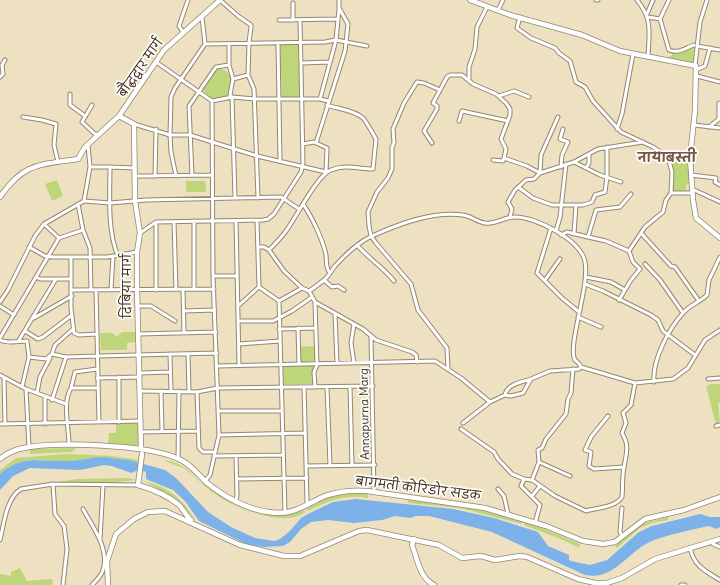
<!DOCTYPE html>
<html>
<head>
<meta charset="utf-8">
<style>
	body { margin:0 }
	canvas { display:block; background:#ede1c1 }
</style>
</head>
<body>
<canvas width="720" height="585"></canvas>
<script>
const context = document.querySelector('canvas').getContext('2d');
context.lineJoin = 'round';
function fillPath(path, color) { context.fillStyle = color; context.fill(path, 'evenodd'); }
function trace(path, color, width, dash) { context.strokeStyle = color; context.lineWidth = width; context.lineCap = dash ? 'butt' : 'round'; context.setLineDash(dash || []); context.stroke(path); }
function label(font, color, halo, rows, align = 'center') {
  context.font = font + ' Delius,"Playpen Sans Deva",sans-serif'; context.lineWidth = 3.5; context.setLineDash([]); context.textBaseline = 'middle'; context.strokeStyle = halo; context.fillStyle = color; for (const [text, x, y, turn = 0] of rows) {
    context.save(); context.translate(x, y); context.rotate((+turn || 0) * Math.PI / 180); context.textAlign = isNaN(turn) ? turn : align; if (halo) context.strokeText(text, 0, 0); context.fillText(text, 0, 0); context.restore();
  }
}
fillPath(new Path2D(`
	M300,44L301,98L282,97L280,45Z
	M694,45L693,63L669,59V56H672V52Z
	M219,68L226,71L233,79L227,96L212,99L203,90L216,69Z
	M668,158L688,164L689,166L691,184H687L686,191L671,193L674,182Z
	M57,180L63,196L52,201L45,184Z
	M186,181H205L206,192H186Z
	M122,332H135V342L127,343V350H101L100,333H112L117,337Z
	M314,346L316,364H299L298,347Z
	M314,365V384H284L283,366Z
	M711,384H720V403H718L720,424L716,425L706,386Z
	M136,423L138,425L139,439L137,446L108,445L109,433H116V424Z
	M76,448L72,452L30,454V449Z
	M67,454L113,456L139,460V463C110,455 96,460 68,461C41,462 22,454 0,474V470L16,458Z
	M164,460C183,462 189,472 202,483C230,503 271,521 305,510V512C285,528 239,509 219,497C207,489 197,479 186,470C180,465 169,464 164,460Z
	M129,478L136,480L104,483L57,482L77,479Z
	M142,480C171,489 180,496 196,521L175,498Z
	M348,493L368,494V498C345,494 328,501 308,511L306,509L327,498Z
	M408,499L483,510L523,521L522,524L460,508L408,503Z
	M668,517V520L652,523L640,528L617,548L615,546L641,524Z
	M525,521L580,544L579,548L563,540L524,525Z
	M20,568L27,581L52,579L53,585H0V574L11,576V572Z`), '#bed57a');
fillPath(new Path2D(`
	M101,457L129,460L165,470L176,478L208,512L231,527L255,538L274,541L280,539L290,531L301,518L310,513L333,502L356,499L453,509L494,518L538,532L548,546L569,555V560L571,561L590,565L607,560L639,532L652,526L700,514L710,517H720V527L716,529L709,526C690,530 670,534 652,541C628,551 614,581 585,575L492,532L429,516H416L410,518L395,516L382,520L354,523L328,520L311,522L301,529L290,542L283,546L264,547L246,544L199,521L185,501L173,490L146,479V472L139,470L131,473L112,466L104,465L80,470L30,468L13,476L0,490V474C22,454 41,462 67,461C78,461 90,458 101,457Z`), '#7cb1ea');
const street = new Path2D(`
	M220,0L238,16L251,25V27L249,42L248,75L254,89L258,198
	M596,0H598
	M637,0C653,19 649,34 648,57
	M669,0L660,19L669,50C678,54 685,48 694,45
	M293,3V20
	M498,10L503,0
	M647,14L653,0
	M520,17L517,28L531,38L555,48L559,53L570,61L576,82L585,87L593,101L621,132L653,147L668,157L672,172L671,193H692
	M648,17L660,19
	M279,20L337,19
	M183,32L179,26L188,0
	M205,44L325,42L336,40L367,46
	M229,44V65L233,79L230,95L232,97L235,198
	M278,44L280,161
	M697,46L720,50
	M156,62L212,101L213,276L219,435L210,475L205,481
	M302,63L330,62
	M695,65L700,22L707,0
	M698,69L705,66L710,48
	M697,76L720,82
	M0,77L3,74L2,65L5,60
	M233,79L248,75
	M469,79V67L475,49L477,27L487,7
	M440,90L424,83L417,82L404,103L393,129L394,143L392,147V169L388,178L377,192L368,212L369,226L371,236L376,243L411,284L418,310L447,348L448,369
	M70,94V105L85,116
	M499,96L514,91L529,97
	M320,99L336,40L339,9
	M212,101L232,97L255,99H320L328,101
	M92,105L82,122L95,134L99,135
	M23,117L42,120L56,124L54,145L58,162
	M459,121L462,111L508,121
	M134,124L170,135H190L257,156L326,172L327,148L314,142L303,144
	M694,125L720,128
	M709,127L719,119V103
	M617,129L622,114L633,54
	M316,143L345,51L348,24L339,8V0
	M432,143L424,131L437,109V106L433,103L447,77L450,75H462L473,84L496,94L506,103L510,109V115L501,139L506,149L504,158
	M493,160L503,161L504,158L527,166L540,173L541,155L558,117
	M574,162L600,175L621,182
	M90,167H110C110,194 107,231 118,256
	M110,167L135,168
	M561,167L562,155L568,142L560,139L563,129
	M586,168L589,163V155
	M192,175L189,106L216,67L229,65
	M691,175L716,178L715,182L720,185
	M136,176L212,175
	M155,176L156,129
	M176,176L171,152L170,135L171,97L175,88L205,44L202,17
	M518,187L533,198L552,205H583L592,202L595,195L605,192L607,177V147
	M692,189L720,202
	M84,201L90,167L88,145
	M78,204L83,230L90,248L91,290
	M303,204C312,217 323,240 326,255C327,262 325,267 330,273
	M510,217L512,209L508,202L515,190L526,180L534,179L540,173L574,162L598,149L643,142
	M194,221V289
	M236,221L239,365
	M257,221L259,287L279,301L285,512
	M156,222V290
	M174,222L176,290
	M44,224L59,238
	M551,228L537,273L562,298L579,312
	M556,231L560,217L566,164
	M140,233L156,222L263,220L268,219L274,214L301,172L303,163L300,20
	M641,233L671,266L675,267L699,301
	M574,234L576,205
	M561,235L567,232L588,237L596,210L620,207L631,194
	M588,237L606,241L629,251L633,262L640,269L631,280L619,300
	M357,245C368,258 383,267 394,281
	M29,247L45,256L53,257H107L137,252
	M258,247H264L269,250L284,271L302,288L309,291L315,302L363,329L376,340L412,352L416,355L417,362
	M269,250C275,244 281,238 286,231C295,219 318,174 331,170C346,164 358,169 373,169L376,139C373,134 366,121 363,118C354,110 338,109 327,105
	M629,251L645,227L663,212L666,200L671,193
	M71,258V308L74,333L79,335L96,334
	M645,264L660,280L683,313
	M213,276H237
	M36,277L40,279H71
	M586,277L611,282L625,290
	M324,280L332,287L338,286L344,290
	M545,280L560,259
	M585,284L603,291L651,315L658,320L663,331L695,355
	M72,290L214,289
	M96,290L99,422
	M111,290L113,256
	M183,290L184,333
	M309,291C314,288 319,284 324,280C328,277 331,271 335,266C346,254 357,243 372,236C399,224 432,211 463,215C471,216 477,222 485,223C494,225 505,217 514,217C535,216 581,240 585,262C590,286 567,346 575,360C577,362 580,364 581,367
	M279,301L302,288
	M0,302L8,290L35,236L44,224L84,201L110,203L146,200L281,197L299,209
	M315,302L317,365L314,372L315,387
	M0,306L14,315
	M138,306H151L175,321
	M238,306L259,287
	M184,311L215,310
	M335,314L337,363
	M578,317L601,327
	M34,318L72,296
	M238,321H273L292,311L312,297
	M354,324L351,343L354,363
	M298,328L299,364
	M279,329L316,328
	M25,331L38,339L43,337L72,315
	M139,334L216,332
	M371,336L374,492
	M0,338L59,238L83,230
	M0,340C8,344 19,341 27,341L29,357L22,387
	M19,340L56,279
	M239,344L280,341
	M52,354L55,345L73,329
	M170,354L171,391
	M188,354L189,391
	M29,357L46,359L52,354L66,357L97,356L217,353
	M217,366L435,361L461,378L490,402
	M140,373L170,372
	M0,375L26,389L66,404
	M4,377L5,424
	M119,377V422
	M97,378L140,377
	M531,379L550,371L579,369L581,367L635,383L673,379L688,368L705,340L720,330
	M531,379L523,393L511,396L505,395C507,384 522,382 531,379Z
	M708,379L720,378
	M654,382C652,360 669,328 684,312C690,305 700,302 707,295L709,280L720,257
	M304,387L307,502L309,504
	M327,387L330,465
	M350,387L352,465
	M71,388L75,372L97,369
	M26,389L29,447
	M140,391L197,392L218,388L373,386
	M161,391L162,431
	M197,392L199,448L203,452H215
	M37,393L40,377L50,358
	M45,397V424
	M52,400L66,357
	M219,411H282
	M608,416L591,437L585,450L591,452L589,466L594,469L624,467
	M463,423L490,402L505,395
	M0,424L141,421
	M716,426L720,425
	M461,429L494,452L498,459L512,474L524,479L532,480L555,496L586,511C597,508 616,507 622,497C623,487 622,477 624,467C626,454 630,446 622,433L626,423L623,413L631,405L635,383
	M141,432L198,431
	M219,435L305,433
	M69,445C69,428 62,403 71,388H97
	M214,456L283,455
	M178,459L179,391
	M539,462L570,476
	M306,466L375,465
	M237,479L307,478
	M524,479L521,486L540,505L535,523
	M532,480L539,462L538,450L542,448L546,439L566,414L568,399L571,393L573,369
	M53,484L55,514L64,526L67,549L63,585
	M498,489L504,496L508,514
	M532,496L540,486
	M236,500L237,496L236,456
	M622,508L620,531L622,537
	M83,509C92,526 110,549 103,570C102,575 96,581 92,585
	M0,540C4,524 6,498 21,489L53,484L138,485
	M100,540L103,485
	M714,541L713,544L720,547
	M690,548C694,566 705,571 720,580
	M681,585H685`);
const secondary = new Path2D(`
	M470,0L510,15L582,35L620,51L696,66L695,110L690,158L693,200L696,218L720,238
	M119,116L134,124L135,201L140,233L137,252V289L141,448
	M0,197C24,162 40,165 78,159L85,147L119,116L164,50L220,0
	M142,454L138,485C152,489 167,495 179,505C183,509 186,516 191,520
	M0,459C6,454 12,451 19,449C53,441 150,444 181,460C191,465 198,474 206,482C223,496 246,509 268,512C294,516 304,505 325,496C339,491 353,490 367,491L485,508L546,526L583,541L603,544L615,542L645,519L684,510L720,497
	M414,539L412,545C418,560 419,577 434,585
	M108,585L107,561L116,534L134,519L148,512L165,511L240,545L284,556H300L359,531L367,530L439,545L462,558L481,556L495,560L520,556L527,557L578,579L595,583H607L622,578L655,559L720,539`);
trace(street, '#948670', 5);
trace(secondary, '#948670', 6);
trace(street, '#fff', 3);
trace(secondary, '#fff', 4.5);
label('12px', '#3b2a1e', '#fdfcf7', [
	["बौद्धद्वार मार्ग",141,68,-55],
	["दिबिया मार्ग",128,286,-90],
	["Annapurna Marg",365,414,-91],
	["बागमती कोरिडोर सडक",418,489,7]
]);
label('bold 13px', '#775548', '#fdfcf7', [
	["नायाबस्ती",667,158]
]);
</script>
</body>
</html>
